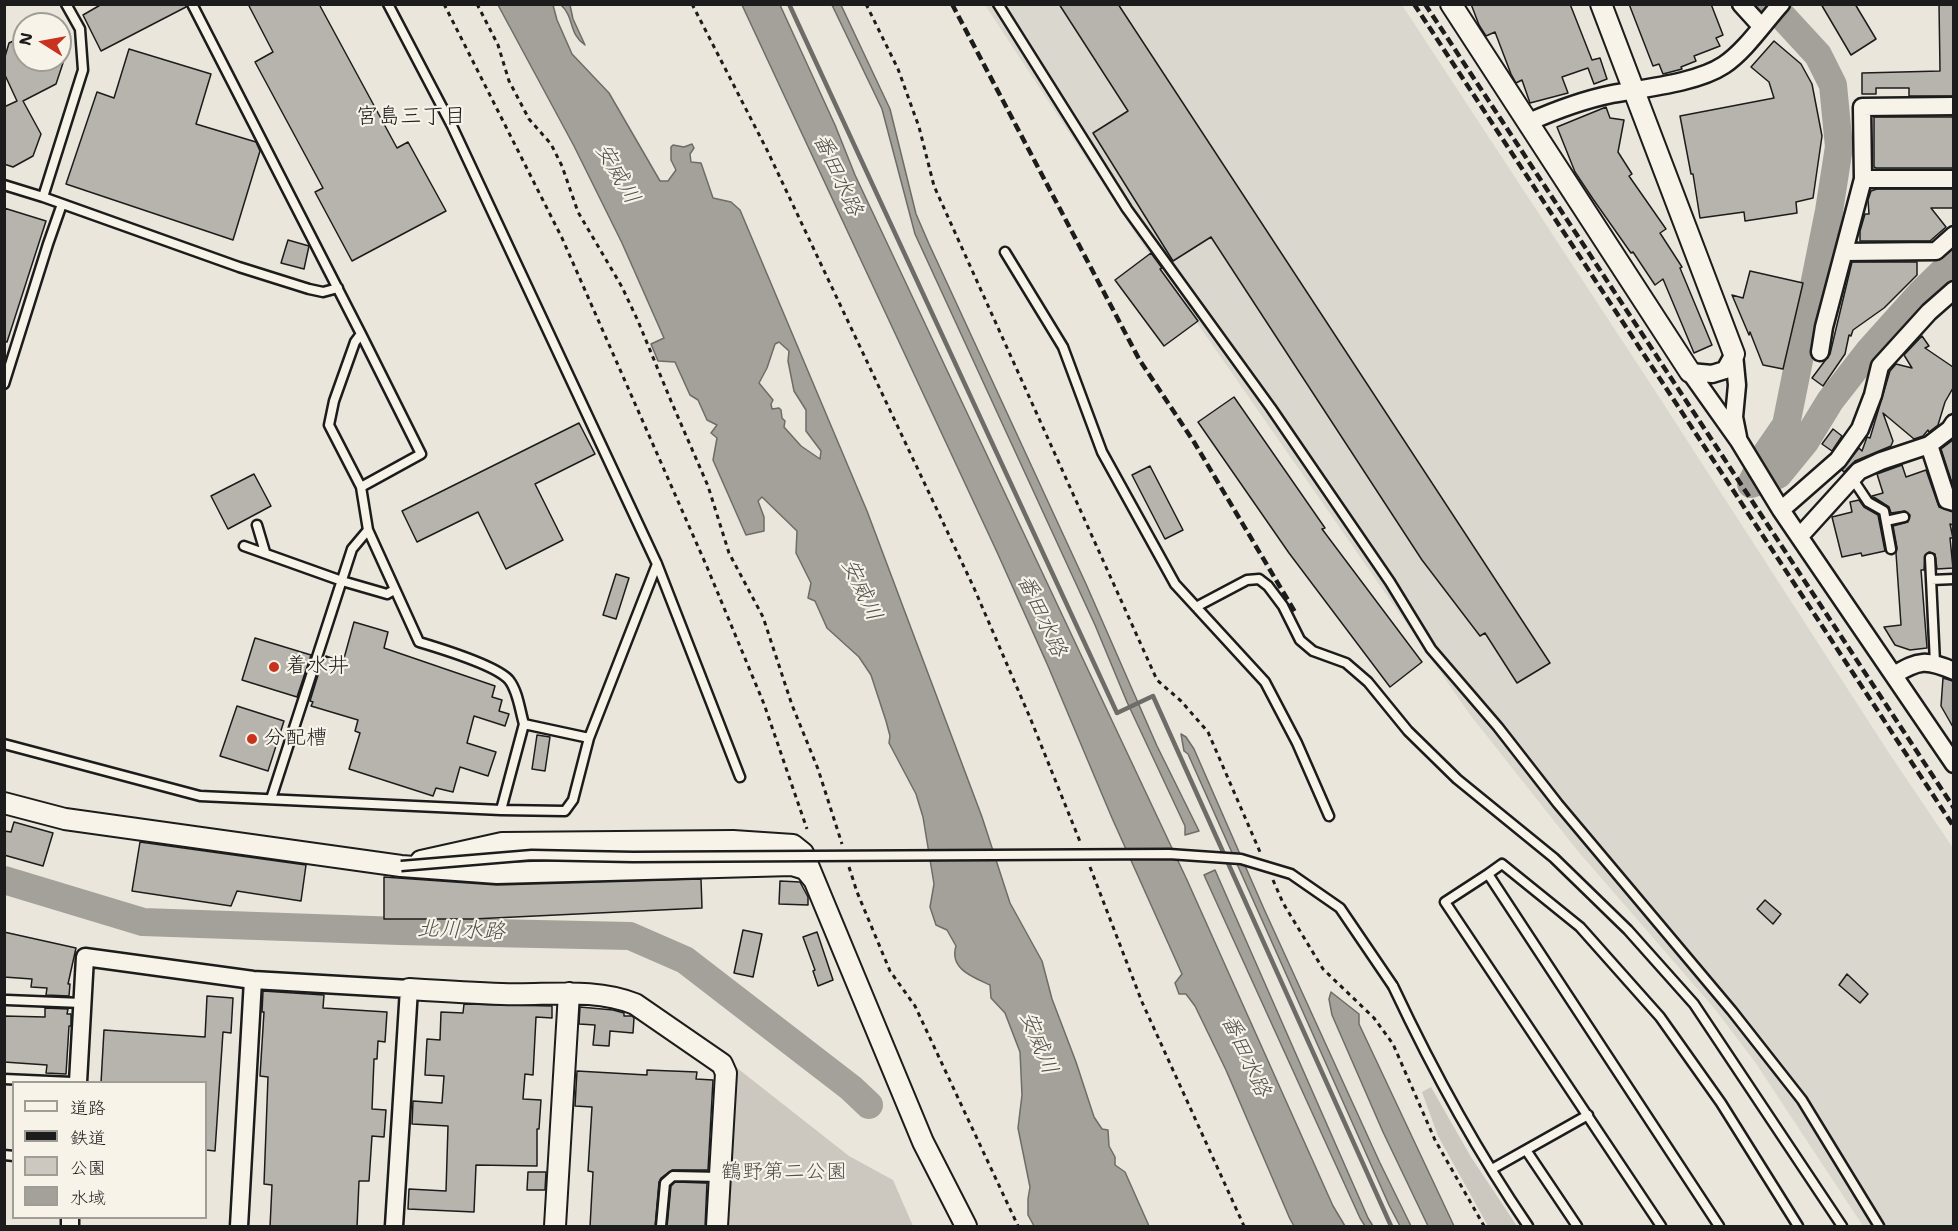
<!DOCTYPE html>
<html>
<head>
<meta charset="utf-8">
<style>
	body { margin:0 }
	#map { position:relative; width:1958px; height:1231px; overflow:hidden; background:#eae6dc; font-family:"Shantell Sans","Klee One",sans-serif }
	canvas { display:block }
	.frame { position:absolute; inset:0; border:6px solid #1c1c1c; pointer-events:none }
	.legend { position:absolute; left:12px; top:1081px; width:195px; height:138px; box-sizing:border-box; background:#f7f3e8; border:2px solid #9f9d96; margin:0; padding:8px 10px; list-style:none; font-size:18px; color:#1c1c1c }
	.legend li { display:flex; align-items:center; gap:12px; height:30px }
	.legend b { width:30px; border:2px solid #9f9d96 }
	.north { position:absolute; left:12px; top:12px; width:60px; height:60px; box-sizing:border-box; background:#f7f3e8; border:2px solid #9f9d96; border-radius:50%; rotate:281deg; font-size:16px; font-weight:700; line-height:24px; text-align:center; color:#1c1c1c }
	.north::after { content:''; display:block; margin:auto; width:21px; height:27px; background:#c8321e; clip-path:polygon(50% 0,100% 100%,50% 72%,0 100%) }
</style>
</head>
<body>
<div id="map">
<canvas width="1958" height="1231"></canvas>
<div class="frame"></div>
<ul class="legend">
<li><b style="height:8px;background:#f7f3e8"></b>道路</li>
<li><b style="height:8px;background:#1c1c1c"></b>鉄道</li>
<li><b style="height:16px;background:#ccc8c0"></b>公園</li>
<li><b style="height:16px;background:#a3a19a"></b>水域</li>
</ul>
<div class="north">N</div>
</div>
<script>
const context = document.querySelector('canvas').getContext('2d');
context.lineJoin = 'round';
function fillPath(path, color) { context.fillStyle = color; context.fill(path, 'evenodd'); }
function trace(path, color, width, dash) { context.strokeStyle = color; context.lineWidth = width; context.lineCap = dash ? 'butt' : 'round'; context.setLineDash(dash || []); context.stroke(path); }
function label(font, color, halo, rows, align = 'center') {
  context.font = font + ' "Shantell Sans","Klee One",sans-serif'; context.lineWidth = 4.5; context.setLineDash([]); context.textBaseline = 'middle'; context.strokeStyle = halo; context.fillStyle = color; for (const [text, x, y, turn = 0] of rows) {
    context.save(); context.translate(x, y); context.rotate((+turn || 0) * Math.PI / 180); context.textAlign = isNaN(turn) ? turn : align; if (halo) context.strokeText(text, 0, 0); context.fillText(text, 0, 0); context.restore();
  }
}
fillPath(new Path2D(`
	M985,5H1402L1650,383L1889,753L1953,848V1226H1863L1755,1062L1714,1008L1577,850L1471,716L1149,254Z`), '#dad7ce');
fillPath(new Path2D(`
	M737,1068L849,1156L893,1180L913,1226H727L735,1072Z
	M1431,1087L1471,1157L1517,1226H1488L1438,1136L1422,1092Z`), '#ccc8c0');
const water = new Path2D(`
	M498,5H553L557,20L572,54L609,93L660,181H668L676,170L671,160V147L673,145L684,147L692,144L694,148L690,154L691,162L701,163L713,198L731,202L740,210L867,511L982,817L1010,903L1042,961L1052,999L1076,1062L1094,1117L1102,1129L1108,1130L1109,1146L1115,1157V1165L1125,1172L1149,1226H1034L1028,1215V1199L1030,1187L1018,1128L1022,1095L1020,1052L1005,1013L991,998L990,985C973,977 949,969 956,946L947,930L936,925L930,907L934,884L923,817L916,794L889,743L890,736L886,721L871,675L859,657L827,628L815,601L808,598L811,583L796,553L797,531L762,497L758,501L764,517V531L746,535L713,460L717,438L711,433L717,425L707,420L698,400L690,395L675,362L658,361L651,344L664,338L622,243L574,146ZM779,342L789,351L788,361L794,391L806,410V431L821,451L820,459L801,446L784,427L785,421L782,418L781,410L779,408L772,409L771,404L773,400L759,383L767,368L775,344Z
	M561,5H570L573,19L585,45C568,33 575,18 561,5Z
	M742,5H780L835,125L855,175L1187,880L1333,1206L1345,1226H1294L1290,1219L1226,1070L1195,1006L1186,994H1179L1175,983L1182,974L1112,818L1048,666L997,552Z
	M832,5H841L890,109L916,214L929,244L1086,584L1157,746L1199,831L1185,835V826L1127,702L1095,625L915,234L882,109Z
	M1181,734L1186,737L1194,749L1264,909L1380,1163L1411,1226H1400L1389,1205L1188,754L1184,751Z
	M1215,870L1368,1218L1373,1226H1365L1360,1218L1204,875Z
	M1331,992L1359,1014V1024L1454,1226H1428L1383,1132L1332,1015L1329,999Z`);
fillPath(water, '#a3a19a');
trace(water, '#6d6c68', 1.5);
trace(new Path2D(`
	M789,4L1117,713L1153,696L1391,1226`), '#6d6c68', 4.5);
trace(new Path2D(`
	M1751,484L1766,454L1786,425L1829,211L1839,147L1833,85L1818,55L1771,4
	M1751,484L1778,475L1805,442L1830,401L1869,351L1921,293L1954,261
	M4,880L143,922L400,931L630,936L685,960L851,1088L869,1105`), '#a3a19a', 28);
const building = new Path2D(`
	M102,4H186V7L101,51L83,15Z
	M248,4H319L397,148L408,142L446,211L352,261L315,192L323,188L255,62L273,52Z
	M1059,4H1118L1550,663L1517,683L1485,633L1480,636L1422,560L1211,237L1173,261L1093,133L1128,111Z
	M1471,4H1570L1592,60L1600,58L1607,79L1594,84L1588,68L1562,77L1568,93L1530,103L1522,80L1516,83L1511,74L1495,32L1486,36L1479,25Z
	M1629,4H1711L1723,35L1716,38L1720,46L1694,56L1696,61L1681,67L1682,69L1663,74L1659,64L1653,66Z
	M1821,4H1855L1876,39L1851,55Z
	M1939,4H1953V96H1909V88H1876V94H1862V73L1940,71Z
	M24,36V60H64L56,84L23,101L41,134L33,156L13,167L4,164V107L17,101L4,73V60L9,43Z
	M1774,41L1801,64L1812,84L1822,136L1813,198L1796,202L1797,213L1745,221L1744,212L1700,218L1693,174H1691L1680,116L1774,98L1769,82L1751,67Z
	M129,49L211,74L196,124L256,142L260,151L233,240L66,184L97,92L114,98Z
	M1606,107L1610,118L1624,120L1618,152L1632,174L1629,176L1666,229L1660,233L1682,267L1680,268L1712,345L1694,353L1663,279L1655,285L1633,252L1631,253L1593,199L1575,172L1557,127Z
	M1874,117H1953V168H1876L1874,167Z
	M1877,189H1953V208H1931L1946,227L1930,241H1860V231L1865,214H1869L1868,200L1871,191Z
	M4,208L46,221L7,342L4,341Z
	M288,240L309,246L304,269L281,263Z
	M1151,253L1162,268L1160,269L1198,321L1164,346L1115,280Z
	M1852,262H1917V275L1884,308L1853,330L1851,336L1849,335L1845,354L1823,386L1812,378L1830,354Z
	M1750,271L1803,283L1783,369L1763,365L1750,332L1749,335L1732,295L1743,298Z
	M1922,336L1929,346L1925,348L1953,367V388L1945,402L1938,425L1929,432L1928,430L1923,436L1914,439L1883,413L1893,441L1891,446L1855,461L1844,472L1842,470L1859,448L1862,451L1867,437L1870,438L1890,371L1896,364L1912,368L1904,355Z
	M1234,397L1325,528L1322,529L1422,662L1390,687L1289,553L1198,422Z
	M579,423L595,454L535,484L563,540L506,569L478,512L417,542L402,511Z
	M1833,429L1842,436L1832,451L1822,444Z
	M1953,440V486L1941,449Z
	M1902,465L1906,477L1926,470L1939,507L1953,512V525L1950,524L1953,538H1950L1953,568L1937,569L1935,554L1929,552L1925,555L1924,570H1921L1927,648L1910,650L1895,645L1884,627L1901,625L1896,553L1897,548L1893,526L1908,522L1910,515L1905,511L1891,513L1889,507L1872,496L1883,493L1877,474Z
	M1150,466L1183,530L1165,539L1132,475Z
	M254,474L271,506L228,529L211,496Z
	M1859,500L1864,507L1878,515L1885,551L1862,556L1861,553L1842,557L1832,517L1852,512L1850,502Z
	M616,574L629,578L616,619L603,615Z
	M354,622L388,632L384,648L495,686L492,697L502,700L499,711L509,714L505,726L474,716L467,743L496,752L488,776L460,767L453,792L436,788L433,796L349,769L360,733L355,731L358,720L311,706L313,702L310,701L323,659L325,660L326,656L343,662Z
	M255,638L311,655L297,697L242,680Z
	M1943,678L1953,681V727L1941,706Z
	M237,706L284,721L268,771L220,756Z
	M537,735L550,737L545,771L532,769Z
	M14,822L53,833L43,866L4,855V831L11,832Z
	M140,842L306,865L301,901L237,891L231,906L132,891Z
	M384,877L497,885L701,879L702,908L473,919H384Z
	M780,881L800,882L808,897V905L779,904Z
	M1765,900L1781,914L1773,924L1757,909Z
	M743,930L762,934L753,977L734,973Z
	M4,932L76,948L68,984H70L69,996L46,995L47,988L31,987L32,979L4,977Z
	M817,932L833,980L818,986L813,971L815,970L803,937Z
	M1847,974L1868,994L1860,1003L1839,985Z
	M263,991L324,995L323,1008L387,1012L385,1042L378,1041L377,1059H374L372,1109L386,1110L384,1137L372,1136L369,1181H359L357,1227H270L272,1185L264,1184L268,1077L260,1076L264,1012H262Z
	M207,996L233,998L231,1033L223,1032L215,1151L206,1150V1083H101L104,1030L205,1037Z
	M464,1004L552,1006V1018L536,1017L533,1075L525,1074L523,1099L541,1100L539,1129H537V1166L476,1165L474,1212L408,1209L409,1189L446,1191L448,1126L412,1124L413,1101L442,1103L444,1076L425,1075L427,1039L440,1040L441,1012L463,1013Z
	M580,1007L613,1010L624,1013V1016H632L634,1018L633,1033L610,1031L609,1046L593,1045L595,1025L579,1024Z
	M45,1008L68,1009L67,1014H71V1026H69L66,1074L46,1073L47,1065L4,1062V1016L45,1017Z
	M647,1070L697,1072L696,1079L713,1080L708,1170H672L661,1178L659,1182L655,1227H590L593,1172L588,1171L592,1107L575,1106L577,1071L647,1075Z
	M528,1172H546L545,1190H527Z
	M675,1182L707,1183L705,1227H667L671,1186Z`);
fillPath(building, '#b6b4ac');
trace(building, '#1c1c1c', 1.5);
const service = new Path2D(`
	M388,4L452,126L657,564L740,777
	M998,4L1127,209L1271,408L1390,582L1431,649L1498,727L1558,804L1732,1011L1802,1100L1879,1226
	M4,185L43,197L83,70L80,29L66,4
	M43,197L239,267L309,289L323,292L338,288
	M1005,252L1063,347L1102,452L1175,584L1265,682L1297,743L1329,816
	M4,384L48,244L62,204
	M1852,478L1868,502L1884,511L1891,549
	M361,487L421,454L361,334
	M1886,521L1904,517
	M257,525L265,552
	M244,546L342,581L387,594L394,590
	M1930,558L1935,663
	M1931,580L1954,579
	M1196,607L1247,580L1259,579L1268,586L1283,606L1300,640L1313,651L1346,663L1368,682L1408,731L1457,779L1554,858L1628,930L1694,1004L1842,1226
	M589,738L657,564
	M4,744L200,796L501,810L565,811L573,800L589,738L524,724C520,711 518,691 509,680C497,666 439,648 419,642L368,530L361,487L329,425L334,401L355,342L361,334L192,4
	M271,799L352,549L368,530
	M501,810L524,724
	M1488,874L1502,864L1580,927L1660,1017L1721,1103L1798,1226
	M1393,986C1432,1069 1476,1150 1528,1226
	M7,1000L82,1003
	M4,1079L72,1082
	M1526,1150L1577,1226
	M4,1155L14,1156
	M1492,1169L1588,1115
	M661,1226L665,1183L673,1176L720,1177
	M1661,1226L1445,902L1488,874L1719,1226`);
const minor = new Path2D(`
	M1741,4L1761,26
	M1529,122C1556,110 1583,100 1612,94C1645,88 1697,83 1724,65C1745,51 1763,24 1781,4
	M1863,179H1954
	M1844,252L1936,251L1954,235
	M1820,352L1824,327L1863,179L1862,107L1954,106
	M1734,354L1737,385L1734,417L1738,437
	M1690,372L1739,441L1781,510L1954,764
	M1690,372L1712,374L1725,370L1734,354
	M1929,445L1947,500L1954,502
	M1781,510L1838,460L1860,429L1873,395L1880,366L1929,312L1954,290
	M1800,536L1859,471L1881,461L1929,445L1950,429L1954,423
	M1894,675C1919,660 1926,659 1954,671
	M78,1082L85,957L253,980L409,989L394,1226
	M70,1226V1218
	M239,1226L253,980`);
const tertiary = new Path2D(`
	M1451,4L1690,372
	M1601,4L1734,354
	M4,803L65,819L401,866L497,873L792,865L805,869L814,880
	M421,861L502,843L733,841L793,845L803,853L923,1142L966,1226
	M409,989C440,991 471,993 502,994C546,996 593,987 635,1004L722,1064L726,1073L717,1226
	M555,1226L569,993`);
trace(service, '#1c1c1c', 13);
trace(minor, '#1c1c1c', 21);
trace(tertiary, '#1c1c1c', 24);
trace(new Path2D(`
	M444,4L562,238L707,567L764,704L807,829
	M477,4L498,45L509,81L529,119L551,144L562,166L578,212L622,287L638,321L671,401L708,486L729,553L763,617L792,705L818,769L842,844
	M692,4L767,150L974,588L1031,720L1081,844
	M866,4L898,69L919,127L934,186L1157,680L1181,701L1208,732L1260,852
	M849,867L857,892L890,971L915,1006L1018,1226
	M1090,867L1142,1002L1244,1226
	M1273,880L1283,903L1323,969L1374,1018L1393,1044L1435,1140L1484,1226`), '#1c1c1c', 3, [4.5, 4.5]);
trace(service, '#f7f3e8', 8);
trace(minor, '#f7f3e8', 16);
trace(tertiary, '#f7f3e8', 20);
trace(new Path2D(`
	M952,4L1139,359L1194,442L1295,612
	M1414,4L1954,827
	M1425,4L1954,808`), '#1c1c1c', 4.5, [9, 4.5]);
const serviceBridge = new Path2D(`
	M401,866L532,855L633,857L1169,854L1241,859L1291,874L1340,908L1393,986`);
trace(serviceBridge, '#1c1c1c', 13, []);
trace(serviceBridge, '#f7f3e8', 8);
for (const [x, y, r, color] of [
	[274,667,6,"#c8321e"],
	[252,739,6,"#c8321e"]
]) { const dot = new Path2D(); dot.arc(x, y, r, 0, 2 * Math.PI); context.fillStyle = color; context.fill(dot); trace(dot, '#f7f3e8', 2); }
label('21px', '#1c1c1c', '#f7f3e8', [
	["着水井",286,667],
	["分配槽",264,739]
], 'left');
label('21px', '#51504d', '#f7f3e8', [
	["鶴野第二公園",784,1173]
]);
label('22px', '#1c1c1c', '#f7f3e8', [
	["宮島三丁目",411,117]
]);
label('italic 22px', '#52514e', '#f7f3e8', [
	["安威川",617,174,60],
	["番田水路",837,175,65],
	["安威川",861,590,65],
	["番田水路",1041,616,65],
	["北川水路",461,931,2],
	["安威川",1038,1043,68],
	["番田水路",1245,1056,65]
]);
</script>
</body>
</html>
